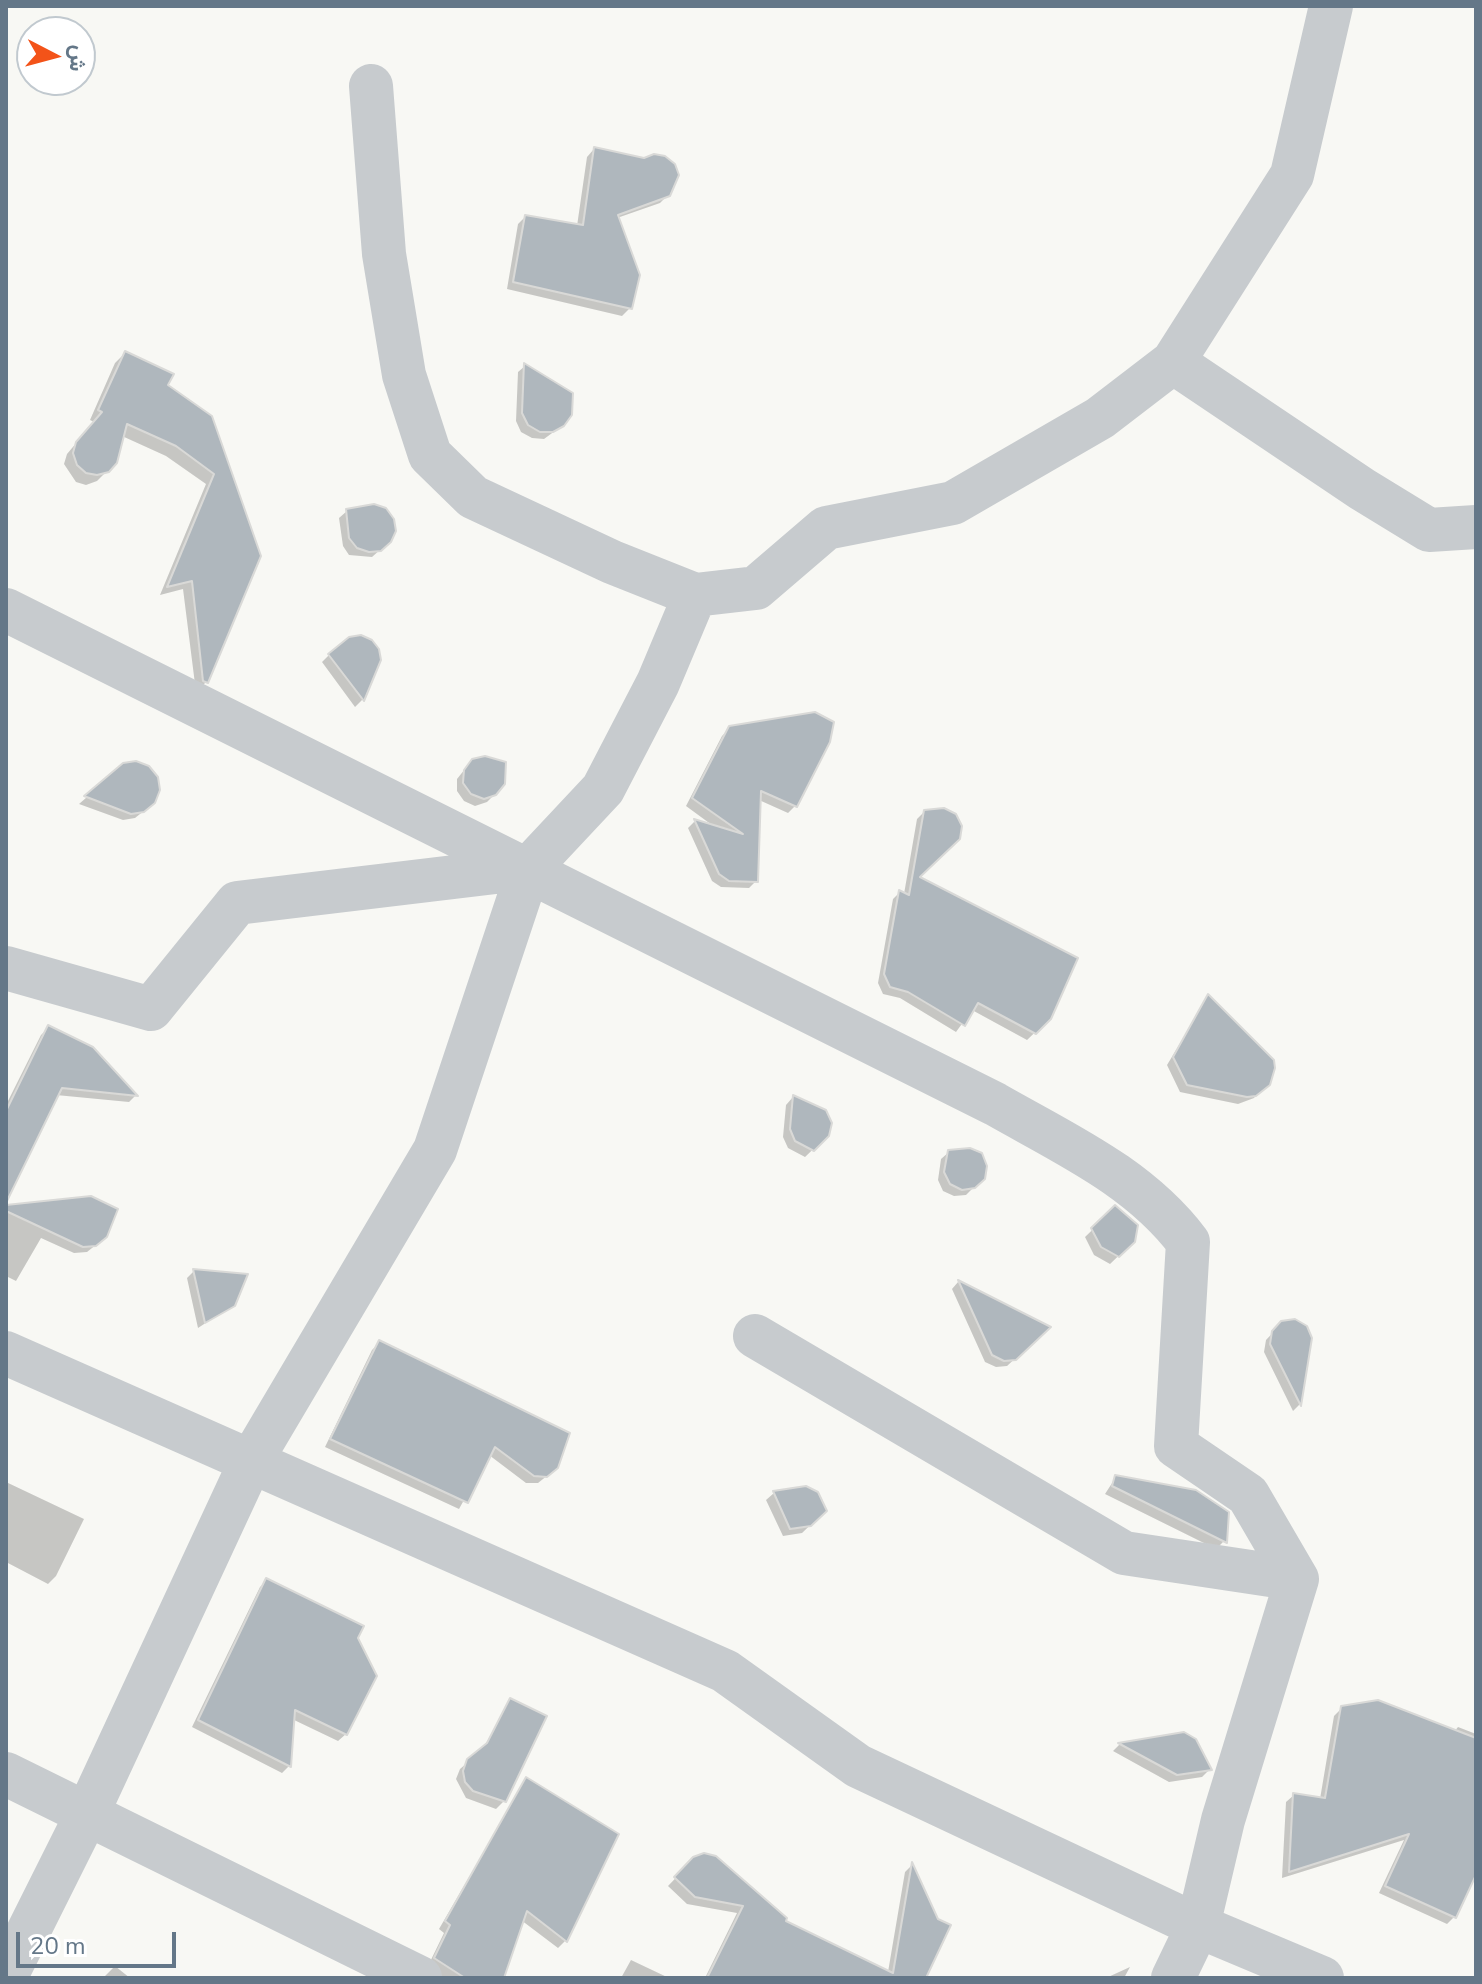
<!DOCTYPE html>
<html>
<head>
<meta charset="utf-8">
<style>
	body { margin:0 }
	#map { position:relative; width:1482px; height:1984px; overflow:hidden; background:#f8f8f4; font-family:"Nunito Sans",Vazirmatn,sans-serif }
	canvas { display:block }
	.frame { position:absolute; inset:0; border:8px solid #647788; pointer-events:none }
	.north { position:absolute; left:16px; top:16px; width:80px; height:80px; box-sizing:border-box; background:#fff; border:2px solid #c1c9cf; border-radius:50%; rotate:96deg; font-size:22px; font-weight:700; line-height:32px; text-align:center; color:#647788 }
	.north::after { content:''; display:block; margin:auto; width:28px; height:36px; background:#f35319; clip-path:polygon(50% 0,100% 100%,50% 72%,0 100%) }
	.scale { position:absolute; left:16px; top:1932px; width:160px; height:36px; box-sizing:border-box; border:4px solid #647788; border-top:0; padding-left:10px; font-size:24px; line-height:28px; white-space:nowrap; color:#647788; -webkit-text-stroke:6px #fff; paint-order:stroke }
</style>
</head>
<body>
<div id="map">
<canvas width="1482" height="1984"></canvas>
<div class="frame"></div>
<div class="north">ش</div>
<div class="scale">20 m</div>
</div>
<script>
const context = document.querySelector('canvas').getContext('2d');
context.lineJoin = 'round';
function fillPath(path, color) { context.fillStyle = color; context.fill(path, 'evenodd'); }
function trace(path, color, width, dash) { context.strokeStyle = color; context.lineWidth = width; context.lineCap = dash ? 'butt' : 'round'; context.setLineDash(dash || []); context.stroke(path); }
fillPath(new Path2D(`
	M594,149L644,160L668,195L660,203L617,218L630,308L622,316L507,289L518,224L525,217L577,226L587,157Z
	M125,353L210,418L259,556L206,682L196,692L183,589L160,595L206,484L166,456L122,436L116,462L97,481L86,485L76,482L64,464L67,454L94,422L90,420L115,363Z
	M525,366L563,425L544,439L532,438L521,432L516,421L518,372Z
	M347,511L381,549L372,557L349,555L343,546L339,518Z
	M329,655L378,660L362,700L355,707L322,662Z
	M730,728L795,806L788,813L759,800L756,881L749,888L721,887L712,881L688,828L694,822L716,828L686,806L722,736Z
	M124,765L145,810L135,818L123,820L79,804Z
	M465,769L495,794L487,802L475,806L464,801L457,791V779Z
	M924,812L917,877L1050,1018L1027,1040L972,1010L956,1032L900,998L883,994L878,983L893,899L900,892L904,894L917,819Z
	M1208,997L1267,1053L1273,1068L1254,1098L1238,1104L1180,1092L1167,1065Z
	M48,1028L135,1096L129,1102L56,1095L6,1198V1105L41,1035Z
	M793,1097L828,1135L805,1157L788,1148L783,1137L786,1105Z
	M949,1152L983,1178L966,1195L954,1196L943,1191L938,1180L941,1159Z
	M6,1207L97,1244L87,1252L74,1253L41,1238L16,1281L6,1276Z
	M1115,1208L1133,1242L1110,1264L1094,1255L1085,1237Z
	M194,1271L233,1305L198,1328L187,1278Z
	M958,1282L1048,1328L1007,1366L996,1367L985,1362L952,1289Z
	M1282,1323L1310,1339L1299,1405L1293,1411L1264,1352L1266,1340Z
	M380,1342L548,1475L538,1483H526L489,1455L459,1509L325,1447L372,1350Z
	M1116,1477L1228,1516L1223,1542L1216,1549L1105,1494Z
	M6,1482L84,1519L56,1576L48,1584L6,1562Z
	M806,1488L825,1511L802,1533L783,1536L766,1500L774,1493Z
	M267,1580L356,1638L346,1734L338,1741L292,1719L289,1766L282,1773L192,1727L260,1587Z
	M511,1700L504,1801L496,1809L466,1798L456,1779L460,1769L482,1750Z
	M1342,1708L1454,1732L1458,1727L1476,1734V1871L1454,1917L1447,1924L1379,1893L1404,1840L1282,1878L1286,1802L1294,1795L1320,1799L1334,1716Z
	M1184,1734L1209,1770L1202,1777L1169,1782L1113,1751L1119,1745Z
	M526,1779L565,1941L558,1948L521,1920L502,1978H444L428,1966L444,1933L439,1929Z
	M694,1859L783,1922L888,1972L905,1872L911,1866L937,1920L924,1978H705L737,1913L687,1904L668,1886Z
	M631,1960L669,1978H621Z
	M115,1966L130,1978H103Z
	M1130,1967L1124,1978H1106Z`), '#0003');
const building = new Path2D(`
	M594,147L644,158L654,154L665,156L675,164L679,175L670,196L618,215L640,275L632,309L513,282L525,215L583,225Z
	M125,351L174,374L168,385L212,416L261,556L208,683L203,681L192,581L167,587L214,474L176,446L127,424L117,463L109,472L97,475L86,473L77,465L73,453L76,442L102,412L98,410Z
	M524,363L573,393L572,415L564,426L553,432H540L528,425L522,413Z
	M374,504L386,508L394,519L396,531L391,542L381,551L369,552L357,548L349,538L346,509Z
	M361,635L372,640L379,649L381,660L364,701L328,654L349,637Z
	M815,712L834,722L830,742L797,807L761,791L758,882L729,881L719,874L694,819L743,834L692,798L729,726Z
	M485,756L506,762L505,784L496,795L484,799L471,794L463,783L464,770L472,759Z
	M136,761L149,766L158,777L160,790L155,803L144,812L131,814L84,796L123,763Z
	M944,808L956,814L962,826L960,839L920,877L1078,958L1051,1019L1036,1034L978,1003L965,1026L908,992L890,987L884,974L899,890L909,895L924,810Z
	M1208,994L1274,1060L1275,1068L1270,1085L1256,1096L1247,1097L1187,1085L1173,1057Z
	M48,1025L93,1047L138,1096L62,1088L6,1203V1111Z
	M793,1095L826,1110L832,1123L829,1136L814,1151L795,1141L790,1129Z
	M970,1148L982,1153L987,1166L985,1179L975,1188L962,1190L950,1184L944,1172L948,1150Z
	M91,1196L118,1209L107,1237L96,1246L83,1247L6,1211V1205Z
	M1115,1205L1138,1225L1135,1242L1119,1257L1101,1247L1091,1228Z
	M193,1269L248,1274L235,1306L205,1323Z
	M958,1280L1051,1327L1016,1360L1004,1361L992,1355Z
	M1295,1319L1307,1326L1312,1338L1301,1406L1270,1344L1272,1331L1281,1321Z
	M379,1340L570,1433L558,1468L547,1477L534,1476L495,1447L468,1503L330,1439Z
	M1115,1475L1196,1490L1229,1512L1227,1543L1112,1486Z
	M806,1486L818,1492L827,1511L811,1526L790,1529L773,1491Z
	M266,1578L364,1626L358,1638L377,1676L347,1735L295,1710L291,1767L198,1720Z
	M510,1698L547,1716L506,1802L473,1791L465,1782L463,1771L467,1759L487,1743Z
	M1378,1700L1476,1738V1875L1456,1918L1385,1886L1409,1834L1289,1872L1293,1793L1325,1798L1341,1706Z
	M1184,1732L1196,1739L1212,1770L1177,1775L1118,1743Z
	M526,1777L619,1834L567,1942L527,1911L504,1978H465L434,1958L450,1925L445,1921Z
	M704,1853L716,1856L787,1918L786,1921L893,1973L912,1862L938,1919L951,1925L926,1978H707L743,1906L695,1897L674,1877L693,1857Z`);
fillPath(building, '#afb7bd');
trace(building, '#d9d9d7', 2);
trace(new Path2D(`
	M371,86L384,254L404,375L430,455L473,497L612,562L695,595L756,588L826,528L953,503L1100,418L1173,362L1292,175L1331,6
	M1173,362L1362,489L1429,530L1476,527
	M6,610L995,1104C1065,1144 1139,1177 1188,1242L1176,1446L1248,1495L1297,1579L1223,1820L1198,1926L1173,1978
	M6,968L151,1009L237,903L529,868
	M755,1336L1124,1553L1297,1579
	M6,1353L725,1671L858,1766L1198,1926L1322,1978
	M6,1774L420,1978
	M6,1976L87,1814L251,1461L435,1150L529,868L603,789L658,683L695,595`), '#c7cbce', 44);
</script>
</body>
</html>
